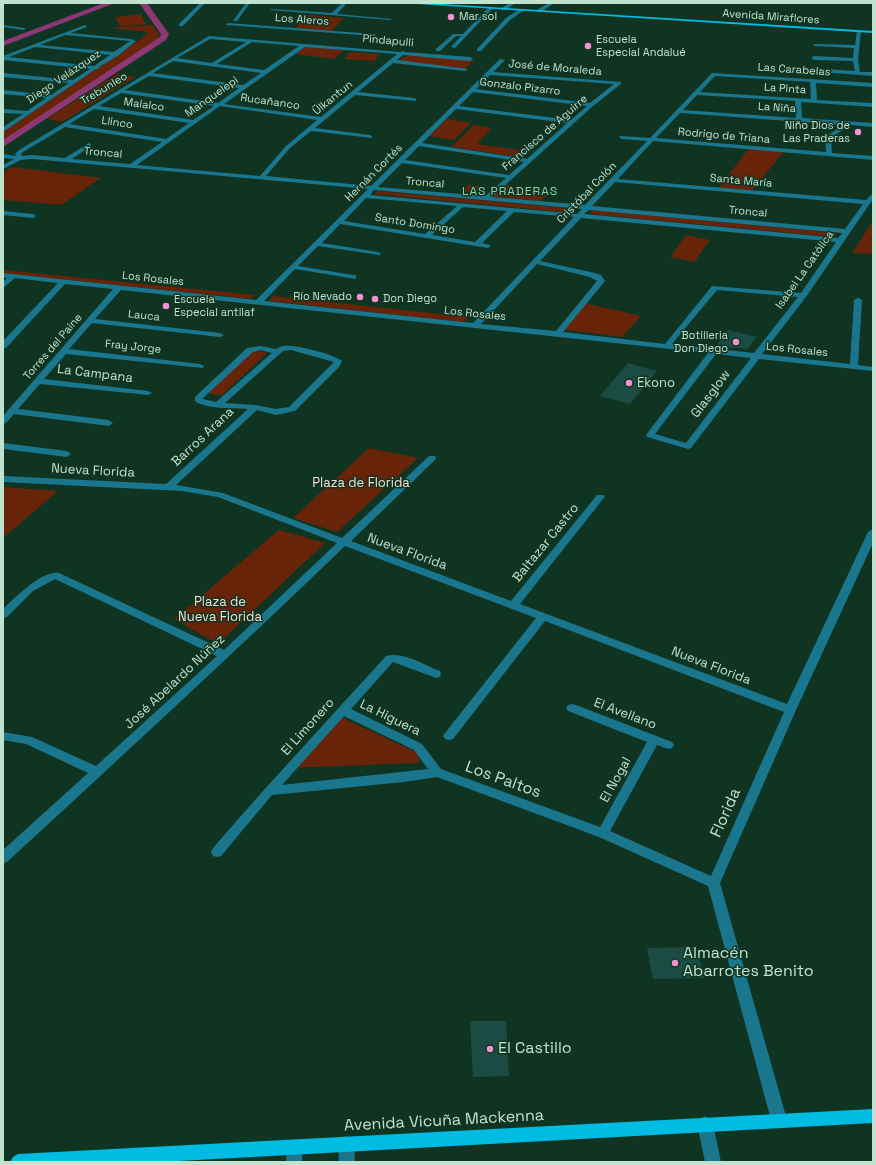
<!DOCTYPE html>
<html>
<head>
<meta charset="utf-8">
<style>
	body { margin:0 }
	#map { position:relative; width:876px; height:1165px; overflow:hidden; background:#0f3422; font-family:"Space Grotesk",sans-serif }
	canvas { display:block }
	.frame { position:absolute; inset:0; border:4px solid #c0e2ce; pointer-events:none }
</style>
</head>
<body>
<div id="map">
<canvas width="876" height="1165"></canvas>
<div class="frame"></div>
</div>
<script>
const context = document.querySelector('canvas').getContext('2d');
context.lineJoin = 'round';
function fillPath(path, color) { context.fillStyle = color; context.fill(path, 'evenodd'); }
function trace(path, color, width, dash) { context.strokeStyle = color; context.lineWidth = width; context.lineCap = dash ? 'butt' : 'round'; context.setLineDash(dash || []); context.stroke(path); }
function label(font, color, halo, rows, align = 'center') {
  context.font = font + ' "Space Grotesk",sans-serif'; context.lineWidth = 3; context.setLineDash([]); context.textBaseline = 'middle'; context.strokeStyle = halo; context.fillStyle = color; for (const [text, x, y, turn = 0] of rows) {
    context.save(); context.translate(x, y); context.rotate((+turn || 0) * Math.PI / 180); context.textAlign = isNaN(turn) ? turn : align; if (halo) context.strokeText(text, 0, 0); context.fillText(text, 0, 0); context.restore();
  }
}
fillPath(new Path2D(`
	M141,14L146,24L120,27L115,17Z
	M308,15L344,18L331,31L295,28Z
	M152,25L158,32L159,38L3,142V132L141,39L148,32L111,28Z
	M306,47L344,50L334,59L295,54Z
	M350,52L380,54L374,61L344,59Z
	M410,55L474,60L465,69L398,61L404,57Z
	M117,74L135,77L62,122L47,119Z
	M447,119L471,123L454,140L429,136Z
	M474,125L492,128L477,144L526,151L520,157L451,147Z
	M749,148L784,151L751,192L718,189Z
	M12,167L101,178L61,205L3,200V173Z
	M468,185L483,186L477,196L461,194Z
	M506,185L550,192L540,201L491,197Z
	M377,191L577,209L572,213L375,194Z
	M594,210L837,233L834,237L590,214Z
	M873,221V254L852,253Z
	M686,235L710,240L694,262L670,257Z
	M3,270L255,295L250,299L3,273Z
	M273,296L469,317L464,322L269,301Z
	M580,302L641,316L622,337L558,329Z
	M255,350L267,353L221,396L208,393Z
	M369,448L418,458L337,532L293,518Z
	M3,487L58,491L3,538Z
	M279,530L325,543L218,644L174,619Z
	M334,714L418,753L419,763L286,768Z`), '#682409');
fillPath(new Path2D(`
	M104,3H115L3,46V41Z
	M139,3H147L169,34L166,40L3,147V140L160,37L161,34Z`), '#8c3875');
fillPath(new Path2D(`
	M728,330L757,337L747,349L716,346Z
	M628,363L657,371L630,404L600,396Z
	M697,947L704,978L653,979L647,948Z
	M470,1021H506L509,1076L473,1077Z`), '#1c4b43');
fillPath(new Path2D(`
	M200,3H205L183,26H179V24Z
	M246,3H250L237,21H233Z
	M342,3H347L337,14L392,19L390,20L270,10L272,9L332,13Z
	M510,3H515L506,10H502V8Z
	M549,3H554L541,12H537V10Z
	M489,7L493,8L455,48L451,47L461,36H456L440,51H436V49L453,34H463Z
	M520,9L524,10L510,20L481,51H477V49L506,18Z
	M228,23L374,34L376,35L374,36L226,25Z
	M3,25L24,28L26,29L24,30L3,27Z
	M85,25L87,27L71,33L131,39L136,41L119,55L99,67V69H96L3,132V127L23,114L3,113V109L27,111L46,98L3,94V90L51,95L69,83L3,77V73L73,80L90,69L3,60V56ZM65,35H66L130,41L114,52L40,45ZM35,47H36L110,55L94,66L9,57Z
	M859,30L861,31L858,60L860,72H873V76L807,71V69L809,68L855,71L853,61L814,60L811,58L814,56L853,58L854,48L815,46L813,45L815,44L855,45L857,31Z
	M209,36L400,52L403,51L405,52L470,57L473,59L470,61L403,55L397,60L468,69L465,71L393,63L358,92L414,98L416,99V101L355,95L315,128L370,135L372,136V138L311,131L290,148L266,176L371,186L500,59L505,60L493,72L621,82V84L593,106L492,197L585,205L647,141L622,139L619,137L620,136L650,138L712,73L873,83V87L816,83L817,100L873,103V107L801,102L802,118L873,123V127L850,125L831,138L832,153L873,156V160L653,141L618,179L866,200L873,193V199L806,297L762,354L850,364L854,300L858,298L862,300L858,365L873,367V371L759,359L691,448L688,449L647,437L646,435L708,353L121,290L95,319L220,333L224,335L220,337L92,323L69,349L200,364L204,366L203,368L66,354L44,379L148,391L152,393L148,395L40,384L18,409L109,420L113,423L109,426L14,414L6,423L3,424V416L113,289L65,284L6,348H3V341L58,283L15,278L3,288V282L7,278L3,277V273L256,300L368,189L32,159L21,160L3,169V165L14,159L3,158V154L16,156L15,154L19,150ZM210,39L246,42L212,63L177,58ZM252,42L299,46L264,70L217,64ZM305,47L397,54L321,117L224,104ZM173,61L261,73L243,85L153,73ZM490,75L614,84L590,103L476,89ZM149,76L239,88L218,103L125,90ZM715,76L810,82L811,99L700,92ZM473,92L587,106L571,120L459,106ZM121,93L214,106L193,120L99,106ZM697,95L795,101L796,118L683,110ZM220,106L317,120L286,146L260,176L137,165ZM94,109L189,123L166,139L69,124ZM456,109L567,123L527,159L422,143ZM680,113L843,125L825,137L826,152L656,138ZM65,127L162,142L130,164L72,159L91,146V144L89,143L65,158L32,155L22,156L21,154L23,152ZM419,146L524,162L509,175L405,160ZM402,163L506,178L485,196L378,187ZM615,182L863,204L845,229L592,206ZM374,190L582,209L577,214L370,195ZM366,198L457,206L425,234L344,221ZM463,207L507,211L475,242L432,235ZM589,210L842,233L838,238L584,214ZM514,212L574,217L473,323L264,301L295,269L356,279V275H353L298,266L318,246L380,255L381,254L378,252L322,243L340,224L488,248L490,247V245L482,243ZM581,218L836,242L801,293L712,286L665,344L563,332L605,281L601,275L595,273L540,261ZM537,264L590,277L597,281L556,331L481,324ZM717,290L798,297L754,353L672,344ZM716,354L751,358L686,443L655,434Z
	M3,211L33,214L36,216L33,218L3,215Z
	M260,346L276,349C280,346 286,345 291,346C300,346 336,355 342,361L339,367L295,411L276,415L257,410L176,485L223,493L342,538L429,456H435L436,458L435,460L351,541L511,601L597,495H603L605,497L603,499L520,604L787,704L868,532L873,529V543L796,710L720,883L787,1120L784,1125L779,1127L774,1125L771,1120L708,886L599,837L437,777L404,782L272,795L221,856L217,857L213,856L211,852L213,848C269,783 328,720 386,656C403,651 424,665 440,671L441,674L440,677L436,678L393,662L351,709L422,744L441,769L600,827L647,742L568,711L566,708L568,705L572,704L576,705L672,742L674,745L672,748L668,749L657,745L610,831L711,876L784,712L545,621L453,739L449,740L445,739L443,736L445,733L536,618L345,546C234,653 121,757 7,862L3,863V850L88,773L26,744L3,740V732L32,737L96,766L217,656L55,579L33,591L7,617L3,618V609C13,599 43,569 59,573L224,650L337,543L218,497L182,491L3,482V476L166,484L248,409C235,408 204,409 195,401V397L247,348ZM260,350L272,353L216,402L203,399V398L253,352ZM291,350L334,362L289,407L276,409L255,405L225,403L283,351ZM344,716L414,750L428,769L282,785Z
	M3,443L67,451L71,454L67,457L3,449Z
	M705,1116L710,1119L713,1124L721,1162H705L697,1124L700,1119Z
	M346,1136L351,1139L354,1144L355,1162H339L338,1144L341,1139Z
	M295,1139L300,1142L303,1147L302,1162H286L287,1147L290,1142Z`), '#1a768d');
fillPath(new Path2D(`
	M402,3H426L873,31V33Z
	M873,1109V1123L161,1162H10L13,1157L18,1154Z`), '#00bce2');
for (const [x, y, r, color] of [
	[451,17,4,"#f391d5"],
	[588,46,4,"#f391d5"],
	[858,132,4,"#f391d5"],
	[360,297,4,"#f391d5"],
	[375,299,4,"#f391d5"],
	[166,306,4,"#f391d5"],
	[736,342,4,"#f391d5"],
	[629,383,4,"#f391d5"],
	[675,963,4,"#f391d5"],
	[490,1049,4,"#f391d5"]
]) { const dot = new Path2D(); dot.arc(x, y, r, 0, 2 * Math.PI); context.fillStyle = color; context.fill(dot); trace(dot, '#0f3422', 1.5); }
label('11px', '#c0e2ce', '#0f3422', [
	["Mar sol",459,17],
	["Escuela",596,40],
	["Especial Andalué",596,53],
	["Niño Dios de",850,126,"right"],
	["Las Praderas",850,139,"right"],
	["Río Nevado",352,297,"right"],
	["Don Diego",383,299],
	["Escuela",174,300],
	["Especial antilaf",174,313],
	["Botilleria",728,336,"right"],
	["Don Diego",728,349,"right"]
], 'left');
label('11px', '#c0e2ce', '#0f3422', [
	["Avenida Miraflores",771,17,4],
	["Los Aleros",302,20,4],
	["Pindapulli",388,41,5],
	["José de Moraleda",555,68,5],
	["Las Carabelas",794,70,4],
	["Diego Velázquez",64,77,-34],
	["Gonzalo Pizarro",520,87,7],
	["Trebunleo",104,89,-31],
	["La Pinta",785,89,4],
	["Manquelepi",212,97,-35],
	["Ülkantun",333,98,-39],
	["Rucañanco",270,102,8],
	["Malalco",144,105,8],
	["La Niña",777,108,4],
	["Llinco",117,123,9],
	["Francisco de Aguirre",545,133,-41],
	["Rodrigo de Triana",724,136,5],
	["Troncal",103,153,5],
	["Hernán Cortés",374,173,-45],
	["Santa María",741,181,5],
	["Troncal",425,183,5],
	["Cristóbal Colón",587,193,-46],
	["Troncal",748,212,5],
	["Santo Domingo",415,224,9],
	["Isabel La Católica",805,270,-55],
	["Los Rosales",153,279,6],
	["Los Rosales",475,314,6],
	["Lauca",144,316,6],
	["Torres del Paine",53,347,-49],
	["Fray Jorge",133,347,6],
	["Los Rosales",797,350,6]
]);
context.letterSpacing = '1px';
label('12px', '#8bd1ab', '#0f3422', [
	["LAS PRADERAS",510,192]
]);
context.letterSpacing = '0px';
label('13px', '#c0e2ce', '#0f3422', [
	["La Campana",95,374,7],
	["Glasglow",711,394,-53],
	["Barros Arana",203,437,-43],
	["Nueva Florida",93,471,3],
	["Baltazar Castro",546,543,-51],
	["Nueva Florida",407,552,20],
	["Nueva Florida",711,666,21],
	["José Abelardo Núñez",175,682,-43],
	["El Avellano",625,714,21],
	["La Higuera",390,718,26],
	["El Limonero",308,727,-48],
	["El Nogal",616,780,-61]
]);
label('13px', '#c0e2ce', '#0f3422', [
	["Ekono",637,383]
], 'left');
label('13px', '#f7dcd2', '#0f3422', [
	["Plaza de Florida",361,483],
	["Plaza de",220,602],
	["Nueva Florida",220,617]
]);
label('16px', '#c0e2ce', '#0f3422', [
	["Los Paltos",503,780,20],
	["Florida",726,813,-66],
	["Avenida Vicuña Mackenna",444,1121,-3]
]);
label('16px', '#c0e2ce', '#0f3422', [
	["Almacén",683,954],
	["Abarrotes Benito",683,972],
	["El Castillo",498,1049]
], 'left');
</script>
</body>
</html>
